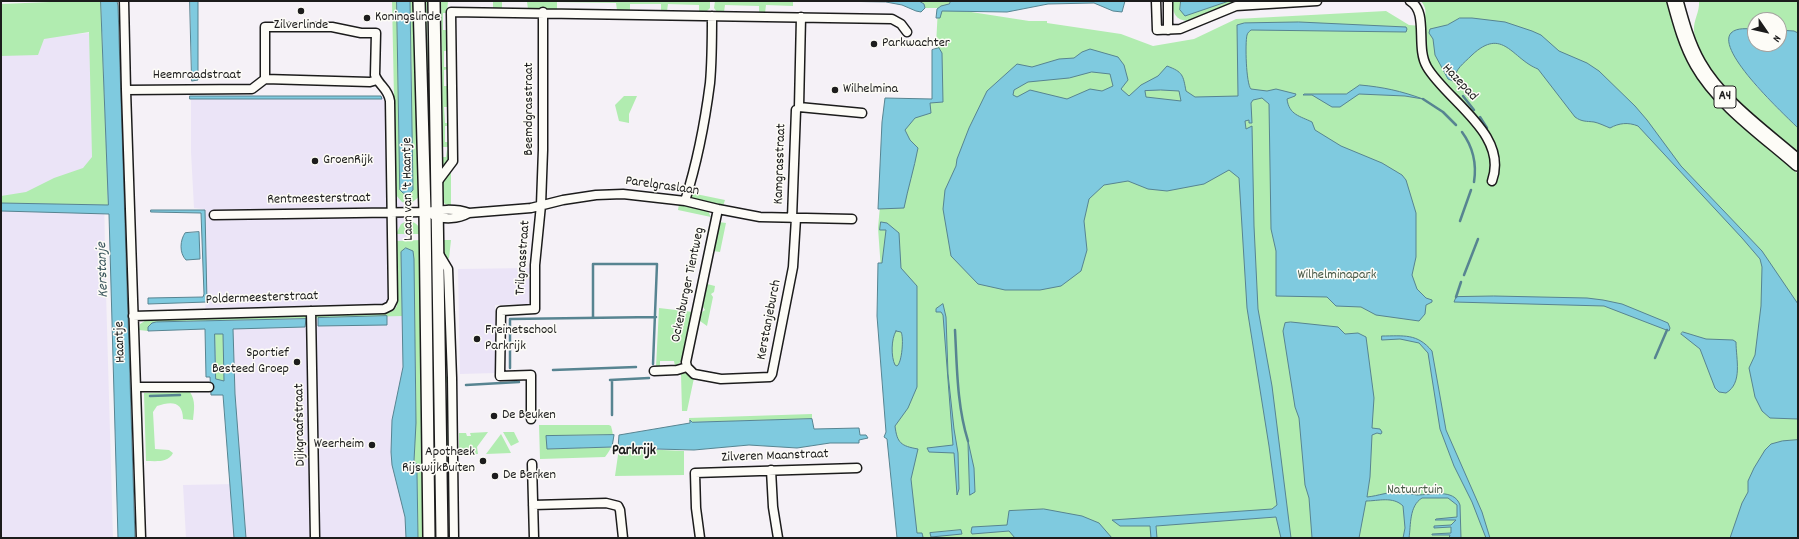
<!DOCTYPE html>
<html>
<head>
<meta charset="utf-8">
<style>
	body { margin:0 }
	#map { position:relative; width:1799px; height:539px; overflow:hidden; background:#f5f1f7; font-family:Dekko,sans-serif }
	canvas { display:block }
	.frame { position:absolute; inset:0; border:2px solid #1c1c1c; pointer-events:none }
	.north { position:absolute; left:1747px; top:12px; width:40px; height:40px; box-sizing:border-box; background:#fdfcf7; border:1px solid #a3a29f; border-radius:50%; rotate:124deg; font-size:11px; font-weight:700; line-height:16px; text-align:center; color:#1c1c1c }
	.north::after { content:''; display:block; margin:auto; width:14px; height:18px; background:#1c1c1c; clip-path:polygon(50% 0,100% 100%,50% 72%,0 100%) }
</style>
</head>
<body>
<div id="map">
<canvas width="1799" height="539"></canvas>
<div class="frame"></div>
<div class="north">N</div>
</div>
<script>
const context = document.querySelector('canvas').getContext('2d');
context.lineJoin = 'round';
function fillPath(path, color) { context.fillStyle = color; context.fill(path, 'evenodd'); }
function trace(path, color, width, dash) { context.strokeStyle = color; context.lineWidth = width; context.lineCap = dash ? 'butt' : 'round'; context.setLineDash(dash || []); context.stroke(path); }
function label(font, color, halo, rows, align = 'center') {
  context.font = font + ' Dekko,sans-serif'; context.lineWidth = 3; context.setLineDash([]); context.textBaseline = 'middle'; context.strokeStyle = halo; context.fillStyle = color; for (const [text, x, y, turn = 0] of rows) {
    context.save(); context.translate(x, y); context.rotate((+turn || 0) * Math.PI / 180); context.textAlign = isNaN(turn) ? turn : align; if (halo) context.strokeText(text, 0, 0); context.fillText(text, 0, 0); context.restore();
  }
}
fillPath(new Path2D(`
	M102,32L105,257L113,538H1V40Z
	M191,97H405L411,538H186L183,485L237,484L231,399L206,326L203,209L194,208L191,152Z
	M529,268V304L495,305L496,373L460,374L458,269Z`), '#ebe4f7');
fillPath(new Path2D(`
	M74,1H101L108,205L1,203V196L26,192L54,178L83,168L92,157L89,32L44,39L38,55L1,56V4Z
	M392,1H397L399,99L412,93L410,1H417L420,196L410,204L402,202L396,195Z
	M423,1H427L428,71L432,102V203L430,198L428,113L424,76Z
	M441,1H448L447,13H443V30H448V51H444V67H448V69L444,70V86H448V107H444L445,123H448V126H445V142H449V147H443V157H446L447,150L449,149V157L441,172L439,105L442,73Z
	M484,1H710V8L706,12L699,11V5L668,4L667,11H661V4H630V11L617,10L616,3L557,2V9H528L527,2L502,1V8H493V1Z
	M715,1H793V6L766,5L765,13L759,12V6L725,5L724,12H717L714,8Z
	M919,1H951L950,4L939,7L1029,21H1047V23L1121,34L1153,46L1194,39L1236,19L1386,11L1409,25L1421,26C1426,16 1428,10 1421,1H1672L1686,56L1762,142L1798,174V538H905L893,439L878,228L887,129L933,101L938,8H925L924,4Z
	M1172,1H1181L1180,10L1190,14L1229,1H1256L1226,5L1188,21C1175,20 1173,13 1172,1Z
	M1699,1H1798V33L1794,31L1779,30V20H1755V29H1745L1730,44C1743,78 1773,103 1798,128V153C1767,126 1697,73 1694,31C1693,20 1700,12 1699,1Z
	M624,96H637L629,114V123L619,121L615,105Z
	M449,170H451V207C432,200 442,183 449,170Z
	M691,193L725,200L723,206L696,200L692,198Z
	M679,204L708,211L711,217L678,210Z
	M407,221C415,221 420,226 422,234H396L401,224Z
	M719,222L726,223L720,252L713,251Z
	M430,223L435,375H432Z
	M422,240L426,538H418L417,473L416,464L414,462L416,388L413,251L401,252L402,316L157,322L152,323L148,327V331L139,330L140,324L148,319L393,311L397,306L396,241Z
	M441,240H451L449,258L446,261L443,255Z
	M707,284L715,286L714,292L711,294L713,297L707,326L700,321L702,312L705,310L703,307Z
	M659,308L693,312L682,361L675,366L674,361H660V367H656Z
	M215,334H223L224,381L216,380Z
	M686,373L694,378L687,411H682L681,374Z
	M448,374L449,382L445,383V398L449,399V402H446V409L449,410V417L445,418V430H450V459H447L446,472L448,474H446V477H449V474H451L450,490L445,482L444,379Z
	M190,392C196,401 194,410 193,420L183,419C183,401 171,401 157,406L153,412L155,449L169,450L173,453C168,463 156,461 146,461L144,393Z
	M812,414V419L692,422L691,420L689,422V418Z
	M539,425H609L611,426C615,439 613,447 605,457L540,459ZM614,435L612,447L547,449V436Z
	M488,432L477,447L478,454H459V433H466L467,436H471L470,433Z
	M503,432H514L519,442L511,446Z
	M501,434L511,453L486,454Z
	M431,447H438L439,538H432Z
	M619,448L684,451V475L615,476Z`), '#b1ecb0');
const water = new Path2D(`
	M101,1H117L118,6L135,538H118L109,214L1,211V203L108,205Z
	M190,1H198V80L192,81Z
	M397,1H410L413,190L409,194L403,193L400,190Z
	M830,1H919L924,4L925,8L921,12L916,11L902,5L886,2Z
	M951,1H1125L1122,12L1113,11L1094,3L1048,4L1007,12L942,11L940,18H936L937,9L941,6L949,4Z
	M1181,1H1229L1185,16L1180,10Z
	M1460,18H1472L1505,22L1532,31L1541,35L1559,51L1587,63L1599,71L1635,106L1647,120L1681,166L1762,251L1798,304V419L1770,418L1762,411L1755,397L1749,368L1755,355L1761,306L1762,267L1760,259L1742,238L1638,126C1628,122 1619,123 1610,128C1605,126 1599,123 1594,122C1586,121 1582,122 1575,117L1538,69C1512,59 1503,26 1472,55C1462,65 1457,67 1453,81L1448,79L1435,55L1433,39L1429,33L1430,29L1447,25Z
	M1299,22L1406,27L1407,29L1406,32L1251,30C1249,32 1248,32 1247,35C1245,43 1246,84 1251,89L1267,91L1276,89L1296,94L1295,96L1287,99C1289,115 1300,116 1312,122L1315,130L1341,146L1382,163L1402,175L1406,180L1416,213V257L1412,275L1417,289L1426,298L1432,300V302L1426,305L1425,314L1419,321L1376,315L1361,307L1336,306L1327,297L1276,296V251L1271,229L1269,104L1262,98L1253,100L1251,103L1252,123H1249V120L1245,121L1246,129L1252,126L1254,226L1258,309L1272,386L1291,538H1281L1276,517L1156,526L1157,538H1151L1150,526H1120L1112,520L1272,509L1277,505L1269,446L1247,308L1239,178L1229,170L1204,184L1167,191L1148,189L1128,181L1104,185L1089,199L1084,221L1087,250L1081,271L1061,286L1040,290H1005L978,284L951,256L943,209L945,190L956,166L957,159L969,128L987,91L1017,64L1032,67L1059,59L1074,58L1082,52L1090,49L1118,57L1124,65L1128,80L1121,89L1129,96L1141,85L1158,76L1167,66C1183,72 1183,75 1186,91L1195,97L1238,96L1237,25L1244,23ZM1092,72L1110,74L1113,86L1102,91L1090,89L1067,99L1030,90L1017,97L1013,95L1014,90L1028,82L1069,78ZM1161,90L1179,91L1181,101L1146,97L1145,91Z
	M1755,29V44H1779V30L1794,31L1798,33V128C1786,116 1715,51 1731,33C1737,27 1748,29 1755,29Z
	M939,48L942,53L943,102L930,103L931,113L915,118L905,130L910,140L918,148C914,169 908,188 904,208L878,209L882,122L885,98L932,99V50Z
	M1360,85C1383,87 1401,91 1423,99L1405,96L1359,94L1340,107H1332L1312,95H1303L1304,94H1346Z
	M190,96H381L382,99H190Z
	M151,210H205L207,302L148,304V298L203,297L204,294L201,213L151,212Z
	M881,222L887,223L899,233L901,268L917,286V387L908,408L895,426C897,443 901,446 918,449L911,479L917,533H922L923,537L920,538H897L887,439L884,437L886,432L877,316L878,263H882L886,230H880ZM896,331L901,332C904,337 902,363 897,366L895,365C891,357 891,339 896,331Z
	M199,232L200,259L186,260C179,253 180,240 185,233Z
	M406,248L413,251L414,259L416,423L414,461L416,463L417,473L418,538H406L405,517L392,465L391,452L392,420L403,367L401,252Z
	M1494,296L1587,298L1603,300L1622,304L1661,320L1668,323L1670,328L1669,331L1604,306L1454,302L1456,297Z
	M943,304L946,317L948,374L954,429L958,453L959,489L957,495L954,453L929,452L927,448L953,445L943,315L941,312H936V309Z
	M387,316V325L318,326V318Z
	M306,319L305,327L233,329L235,394L246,538H234L223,395H211L210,377H206L205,329L148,331V327L152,323L156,322ZM215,334H223L224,381L216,379Z
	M1291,322L1338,327L1345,334L1358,333L1366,337L1374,398L1372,428L1380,429L1382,432L1381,434L1377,433L1372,435L1370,477L1367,497C1378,496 1390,491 1401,492C1407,493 1412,494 1417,495C1430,495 1454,488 1460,505L1461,538H1449L1450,535H1432V534L1451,533V527L1434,528V526L1451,525L1456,520H1435L1436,519L1457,517V505L1448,498H1422C1409,506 1411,525 1409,538H1403L1405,528L1403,506C1393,496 1378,501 1366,501L1359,538H1312L1309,498L1305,485L1299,418L1295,407L1283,331L1285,323Z
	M1683,332L1706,339L1733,340L1736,342C1736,359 1743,383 1726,393L1719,392L1715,388L1700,349L1681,334Z
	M1382,336C1404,336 1417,333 1432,351L1446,430L1482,512L1490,538H1486L1472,502L1454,466L1440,429L1428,353L1419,343L1400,339L1382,340Z
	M812,419L814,429L859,428L860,435H866L868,438L859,440V443H830L797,448L749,445L694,450L618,448L619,435L690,423V420L692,422Z
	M614,435L612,447L547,449L546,436Z
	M1798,440V538H1730L1742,503L1748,492V481L1754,468L1765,450L1771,444L1782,441Z
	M968,441L974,468L975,492L970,495Z
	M1044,509L1082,516L1099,523L1112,538H1015L1009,531L972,534L971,532L972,527L1007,525L1009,511Z
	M961,530L962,534L931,537L930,533Z`);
fillPath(water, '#7fcadf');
trace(water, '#578491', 1);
trace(new Path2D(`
	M1463,96L1474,110
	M1423,99L1443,112L1456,125
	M1480,117L1487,128
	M1462,132C1473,147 1477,163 1474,182
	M1460,221L1471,190
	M1464,275L1478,239
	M1456,297L1461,282
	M593,318V264H657L653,364
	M955,330C957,367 957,406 968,441
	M1655,358L1667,330
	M510,368V319L656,317
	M553,370L636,367
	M610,380L649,378
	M466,385L519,382
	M150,396L180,395
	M612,415V380`), '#578491', 2.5);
const street = new Path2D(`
	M124,1L126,90L141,538
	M1156,1L1157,30L1180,29L1236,6L1317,1
	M1168,1V30
	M1410,1C1429,12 1415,47 1427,67C1447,101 1509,134 1492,181
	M801,17L799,107L862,113
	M265,79L370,82L377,80
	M126,90L252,89L265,79V27H332L361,33H376L375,75C379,86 388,88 390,101L393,300L390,306L384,309L133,316
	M438,181L453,161L451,12L892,19L901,24L907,32
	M685,201C697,163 705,122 710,83C712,61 712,38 712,16
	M214,215L425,212C439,210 455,208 469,213
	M433,215C444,220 458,219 469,213L531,208L563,200L596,195L623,194L685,201L718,209L760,217L852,219
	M792,218L796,110
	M439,254L448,269L452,378L454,538
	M311,311L315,538
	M687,367L694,374L721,379L770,377L772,374L793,267L796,218
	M687,367L686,362L718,209
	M654,371L677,370L687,367
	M136,387H209
	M531,419V375L500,376L501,311L535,309V265L541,205L543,150V12
	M532,464L534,538
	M771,470L773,507L778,538
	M533,505L606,503L618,506L620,510L623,538
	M700,538L696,508L695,473L857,468`);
const secondary = new Path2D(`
	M419,1L425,212L429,538
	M434,1L442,538`);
const highway = new Path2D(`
	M1675,1C1681,23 1687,45 1698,64C1720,103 1765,134 1798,163`);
trace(street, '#1c1c1c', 11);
trace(secondary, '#1c1c1c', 14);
trace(highway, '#1c1c1c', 18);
trace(street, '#fdfcf7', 8);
trace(secondary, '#fdfcf7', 11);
trace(highway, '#fdfcf7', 15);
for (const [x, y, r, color] of [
	[301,11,4,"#1c1c1c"],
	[367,18,4,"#1c1c1c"],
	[874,44,4,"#1c1c1c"],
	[835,90,4,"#1c1c1c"],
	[315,161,4,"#1c1c1c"],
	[477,339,4,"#1c1c1c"],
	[297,362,4,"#1c1c1c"],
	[494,416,4,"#1c1c1c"],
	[372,445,4,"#1c1c1c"],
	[483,461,4,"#1c1c1c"],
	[495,476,4,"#1c1c1c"]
]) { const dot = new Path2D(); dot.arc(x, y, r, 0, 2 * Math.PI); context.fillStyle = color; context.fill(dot); trace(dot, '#fdfcf7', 1.5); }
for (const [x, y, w] of [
	[1725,97,22]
]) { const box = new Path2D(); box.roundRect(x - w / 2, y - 11, w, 22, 3); context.fillStyle = '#fdfcf7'; context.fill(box); trace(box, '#1c1c1c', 1); }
label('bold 13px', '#1c1c1c', null, [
	["A4",1725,97]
]);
label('14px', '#1c1c1c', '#fdfcf7', [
	["Koningslinde",375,18],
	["Zilverlinde",301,26,"center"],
	["Parkwachter",882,44],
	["Wilhelmina",843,90],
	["GroenRijk",323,161],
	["Freinetschool",485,331],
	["Parkrijk",485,347],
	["Sportief",289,354,"right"],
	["Besteed Groep",289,370,"right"],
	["De Beuken",502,416],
	["Weerheim",364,445,"right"],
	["Apotheek",475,453,"right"],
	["RijswijkBuiten",475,469,"right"],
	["De Berken",503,476]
], 'left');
label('14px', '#1c1c1c', '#fdfcf7', [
	["Heemraadstraat",197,76],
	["Hazepad",1459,83,47],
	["Beemdgrasstraat",530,109,-90],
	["Kamgrasstraat",781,164,-88],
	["Parelgraslaan",662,187,8],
	["Laan van 't Haantje",409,189,-91],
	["Rentmeesterstraat",319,200,-1],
	["Trilgrasstraat",524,258,-86],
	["Ockenburger Tientweg",689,285,-78],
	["Poldermeesterstraat",262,299,-2],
	["Kerstanjeburch",770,320,-79],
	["Haantje",121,342,-92],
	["Dijkgraafstraat",301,425,-91],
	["Zilveren Maanstraat",775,457,-2]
]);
label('14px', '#495a48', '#fdfcf7', [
	["Wilhelminapark",1337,276],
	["Natuurtuin",1415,491]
]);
label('italic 15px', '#3f5960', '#fdfcf7', [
	["Kerstanje",104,270,-92]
]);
label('bold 15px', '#1c1c1c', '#fdfcf7', [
	["Parkrijk",634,452]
]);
</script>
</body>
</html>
